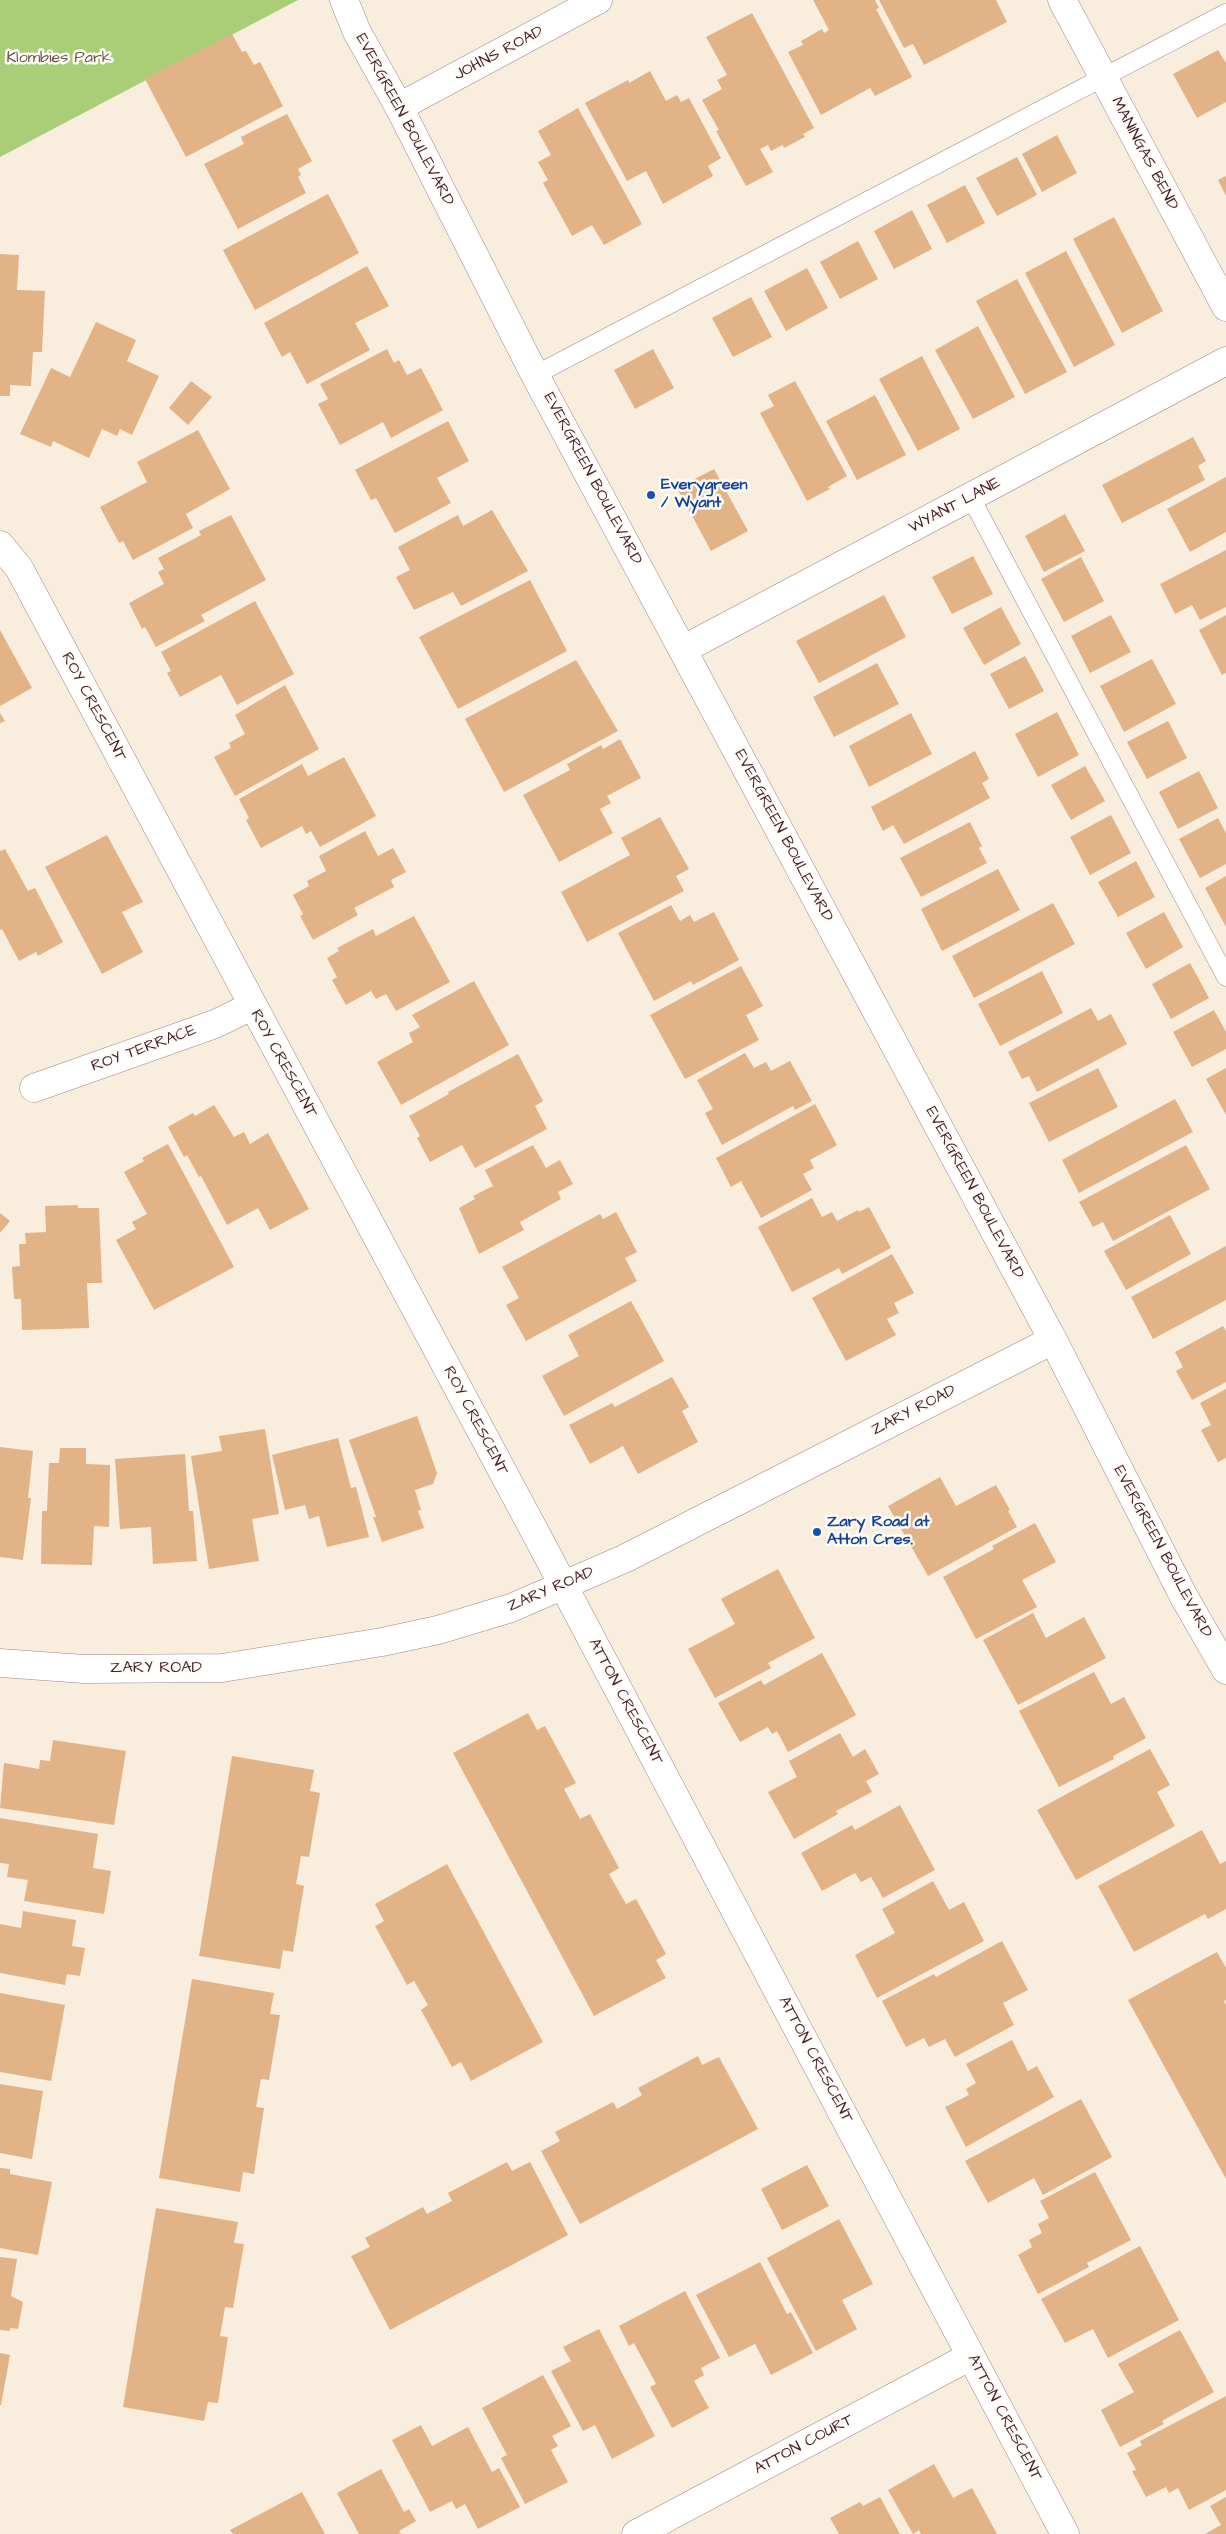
<!DOCTYPE html>
<html>
<head>
<meta charset="utf-8">
<style>
	body { margin:0 }
	canvas { display:block; background:#f9eddd }
</style>
</head>
<body>
<canvas width="1226" height="2534"></canvas>
<script>
const context = document.querySelector('canvas').getContext('2d');
context.lineJoin = 'round';
function fillPath(path, color) { context.fillStyle = color; context.fill(path, 'evenodd'); }
function trace(path, color, width, dash) { context.strokeStyle = color; context.lineWidth = width; context.lineCap = dash ? 'butt' : 'round'; context.setLineDash(dash || []); context.stroke(path); }
function label(font, color, halo, rows, align = 'center') {
  context.font = font + ' "Architects Daughter",sans-serif'; context.lineWidth = 5; context.setLineDash([]); context.textBaseline = 'middle'; context.strokeStyle = halo; context.fillStyle = color; for (const [text, x, y, turn = 0] of rows) {
    context.save(); context.translate(x, y); context.rotate((+turn || 0) * Math.PI / 180); context.textAlign = isNaN(turn) ? turn : align; if (halo) context.strokeText(text, 0, 0); context.fillText(text, 0, 0); context.restore();
  }
}
fillPath(new Path2D(`
	M0,0H298L0,157Z`), '#aace77');
fillPath(new Path2D(`
	M813,0H875L879,8L876,9L912,77L875,96L870,88L821,115L788,52L803,45L801,41L822,29L824,33L829,30Z
	M879,0H996L1007,22L924,65L913,44L904,48Z
	M752,13L814,128L803,134L805,137L784,148L783,145L771,151L768,145L760,149L773,172L746,186L716,131L719,130L702,100L722,89L717,80L727,75L706,37Z
	M232,34L242,52L246,51L254,65L260,62L283,106L186,157L145,79Z
	M1218,50L1226,63V102L1197,118L1173,74Z
	M650,71L666,101L677,95L681,102L689,98L721,158L708,166L713,176L663,204L646,171L627,181L585,103L628,80L629,83Z
	M578,108L642,224L604,245L592,225L572,236L543,183L548,180L538,162L551,155L538,131Z
	M287,114L312,161L298,169L301,175L298,177L306,193L238,229L204,164L244,144L241,137Z
	M1057,135L1077,173L1042,192L1022,154Z
	M1017,157L1037,195L997,216L976,178Z
	M1226,176V196L1218,180Z
	M965,185L985,223L947,243L927,205Z
	M328,194L359,253L255,310L223,250Z
	M912,210L932,249L894,269L874,231Z
	M1114,217L1163,311L1122,333L1073,239Z
	M858,241L878,279L840,299L820,262Z
	M1066,251L1115,345L1074,367L1025,273Z
	M0,254L19,255L17,290L45,291L42,352H33L31,386L10,385V396H0Z
	M367,266L389,306L355,323L370,350L307,384L290,352L282,357L264,323Z
	M807,268L828,308L786,331L764,291Z
	M1017,279L1067,372L1025,394L976,301Z
	M751,297L772,337L733,357L712,318Z
	M96,322L136,340L127,361L159,376L132,435L120,429L117,436L102,429L89,458L53,441L51,447L20,434L51,368L70,377Z
	M978,326L1015,397L973,419L935,350Z
	M387,349L394,363L399,360L407,375L421,368L443,410L391,438L383,422L340,445L318,404L328,399L320,384Z
	M653,349L674,388L635,409L614,370Z
	M922,356L960,429L918,451L879,379Z
	M191,381L212,397L188,425L169,408Z
	M795,381L847,476L828,487L830,489L807,501L760,413L774,406L768,395Z
	M875,395L906,455L857,480L826,421Z
	M448,421L469,461L437,478L451,503L395,533L376,498L371,500L355,470Z
	M198,430L230,489L186,514L193,528L133,560L123,541L119,543L100,507L147,482L137,462Z
	M1193,437L1206,461L1198,466L1205,480L1122,523L1102,485Z
	M714,469L748,531L711,551L677,488Z
	M1226,477V532L1190,552L1167,509Z
	M492,510L528,571L461,606L453,592L414,610L396,577L410,570L398,547L458,515L463,526Z
	M1065,514L1085,551L1044,572L1025,536Z
	M231,515L266,580L201,615L205,621L156,647L145,627L142,629L129,603L164,584L158,572L164,569L158,558L201,535L199,531Z
	M1226,550V607L1200,620L1192,605L1175,614L1160,584Z
	M973,556L993,594L952,614L932,577Z
	M1081,557L1104,601L1064,622L1041,579Z
	M530,580L567,651L458,709L419,637Z
	M884,595L906,637L819,683L796,641Z
	M255,601L294,674L237,705L221,675L180,697L167,673L171,671L161,652Z
	M1001,607L1021,644L984,665L963,628Z
	M1111,615L1131,652L1090,673L1071,636Z
	M1226,615V673L1222,675L1199,630Z
	M0,630L32,688L0,706Z
	M1025,656L1044,691L1009,709L990,674Z
	M1152,659L1176,704L1124,732L1100,686Z
	M576,660L618,731L504,792L465,719Z
	M877,663L899,704L834,737L813,697Z
	M285,685L319,749L235,796L214,757L231,748L229,743L245,734L235,715Z
	M1057,712L1079,755L1038,777L1015,734Z
	M0,713L5,721L0,723Z
	M911,713L932,754L869,787L849,746Z
	M1168,721L1187,758L1147,779L1127,742Z
	M620,739L641,778L607,796L611,803L600,809L613,833L559,862L523,795L570,770L567,764L601,745L603,749Z
	M975,751L989,779L982,783L990,798L904,844L893,825L883,831L871,807Z
	M344,757L376,816L320,847L311,831L306,834L302,826L261,848L246,820L249,818L239,799L302,764L308,776Z
	M1085,766L1105,801L1071,820L1051,785Z
	M1199,771L1218,808L1178,829L1159,792Z
	M1111,815L1131,853L1090,875L1070,837Z
	M660,817L689,869L676,876L684,891L587,942L561,892L630,855L621,838Z
	M1218,818L1226,833V864L1200,878L1179,839Z
	M970,822L982,846L979,848L987,863L921,897L900,858Z
	M365,831L378,856L393,848L406,872L391,880L394,887L354,908L358,915L313,940L300,916L303,914L293,895L309,886L307,881L326,871L319,856Z
	M107,835L143,902L122,912L143,952L102,974L45,867Z
	M5,849L28,891L35,888L63,942L38,956L36,952L19,961L2,929L0,930V851Z
	M1136,861L1155,897L1118,917L1098,882Z
	M998,869L1020,910L942,951L921,909Z
	M1226,876V927L1205,888Z
	M1053,903L1075,944L974,998L952,956Z
	M671,905L680,921L690,915L694,922L714,912L739,960L693,985L691,981L654,1001L618,933Z
	M1164,912L1183,947L1146,969L1126,933Z
	M414,916L450,982L396,1011L386,994L376,999L371,991L346,1005L332,980L337,977L327,958L339,951L337,948L373,929L376,936Z
	M1190,963L1209,998L1171,1019L1152,984Z
	M741,966L763,1006L746,1015L759,1040L685,1079L650,1015Z
	M1042,971L1063,1013L1000,1046L978,1004Z
	M474,981L509,1045L401,1105L377,1062L413,1042L409,1033L420,1027L412,1015Z
	M1091,1008L1098,1021L1111,1014L1127,1044L1037,1092L1029,1076L1022,1079L1008,1052Z
	M1214,1010L1226,1032V1049L1192,1067L1173,1032Z
	M745,1053L754,1068L766,1062L771,1071L790,1061L812,1101L795,1110L793,1106L722,1145L705,1113L713,1109L697,1080Z
	M518,1054L543,1101L535,1106L547,1129L475,1168L462,1145L430,1162L417,1138L420,1136L409,1116L449,1094L448,1092Z
	M1098,1068L1118,1107L1049,1142L1029,1103Z
	M1226,1068V1115L1206,1079Z
	M1175,1099L1193,1132L1079,1193L1062,1160Z
	M815,1104L837,1145L810,1160L814,1168L803,1174L812,1190L761,1218L741,1181L731,1187L716,1158Z
	M214,1105L234,1137L244,1132L250,1144L268,1133L309,1209L270,1230L258,1208L227,1225L201,1176L199,1177L187,1155L184,1157L168,1127L193,1113L195,1116Z
	M168,1144L234,1267L154,1310L116,1240L136,1229L132,1222L147,1214L124,1172L144,1161L142,1158Z
	M533,1145L546,1168L560,1160L573,1184L558,1192L561,1199L520,1222L524,1230L479,1254L459,1208L475,1199L473,1196L493,1186L485,1170Z
	M1186,1145L1210,1189L1113,1241L1103,1222L1093,1227L1079,1202Z
	M812,1198L822,1217L832,1212L837,1221L858,1210L859,1212L869,1207L891,1248L842,1274L839,1268L792,1292L758,1227Z
	M78,1205V1208H99L102,1283H87L89,1328L22,1330L21,1299H14L12,1267L20,1266L19,1244H26L25,1233L46,1232L45,1206Z
	M616,1212L637,1252L625,1258L637,1281L526,1341L506,1305L519,1298L502,1267L600,1214L603,1219Z
	M0,1213L10,1221L0,1233Z
	M1170,1215L1191,1254L1126,1290L1104,1251Z
	M1226,1246V1300L1153,1339L1131,1297Z
	M892,1254L914,1293L894,1303L899,1313L887,1319L896,1335L846,1361L812,1298Z
	M631,1301L664,1361L564,1416L542,1376L579,1356L568,1335Z
	M1223,1326L1226,1331V1382L1192,1400L1176,1371L1183,1367L1175,1352Z
	M672,1377L689,1407L682,1411L698,1442L638,1474L623,1446L590,1464L569,1425L612,1403L615,1407Z
	M1226,1389V1458L1218,1462L1201,1430L1211,1425L1200,1403Z
	M417,1416L437,1473L433,1484L415,1490L421,1510L418,1511L424,1528L382,1542L373,1517H376L349,1440Z
	M265,1429L279,1514L252,1519L259,1561L209,1569L191,1456L222,1451L219,1436Z
	M338,1438L351,1488L356,1487L369,1537L327,1547L319,1516L309,1519L305,1505L285,1510L272,1455Z
	M0,1447L33,1451L28,1498H31L23,1560L0,1557Z
	M60,1448H86V1464L110,1465L109,1527L94,1526L92,1565L41,1564L42,1511H47L49,1463H59Z
	M185,1454L189,1511H193L197,1561L153,1564L151,1527L120,1529L115,1459Z
	M940,1477L956,1506L996,1485L1010,1510L1008,1511L1017,1527L928,1576L888,1506Z
	M1035,1523L1056,1562L1022,1580L1037,1607L976,1639L943,1577L994,1549L992,1546Z
	M778,1569L815,1638L768,1663L771,1668L715,1698L688,1649L735,1624L721,1599Z
	M1033,1613L1046,1638L1084,1617L1106,1658L1018,1705L983,1640Z
	M822,1653L856,1715L788,1752L777,1731L772,1734L768,1727L740,1742L718,1703L761,1680L764,1685Z
	M1094,1672L1111,1704L1124,1697L1146,1738L1113,1756L1114,1759L1059,1787L1019,1711Z
	M528,1713L537,1730L545,1726L576,1783L564,1789L580,1819L590,1814L619,1868L609,1874L626,1904L636,1899L666,1954L656,1960L666,1978L594,2016L453,1753Z
	M840,1733L853,1757L865,1749L879,1774L866,1781L872,1792L836,1811L838,1814L794,1839L768,1792L797,1777L789,1761Z
	M53,1740L126,1751L114,1825L0,1808L4,1763L39,1769L40,1760L50,1761Z
	M1150,1749L1170,1785L1157,1792L1175,1826L1076,1880L1037,1810Z
	M232,1756L314,1770L310,1791L320,1793L309,1857L301,1856L296,1884L304,1886L293,1952L283,1950L280,1969L199,1956Z
	M900,1805L935,1870L883,1898L871,1877L861,1882L855,1873L822,1891L801,1853L852,1825L855,1830Z
	M0,1818L98,1834L93,1868L111,1871L104,1914L24,1901L28,1880L7,1877L9,1864L0,1863Z
	M1202,1830L1220,1864L1226,1861V1909L1208,1919L1205,1914L1134,1952L1098,1886Z
	M447,1864L543,2042L471,2081L461,2062L452,2067L421,2010L428,2005L414,1981L407,1985L375,1926L384,1921L375,1904Z
	M933,1881L949,1910L964,1902L984,1941L877,1998L855,1955L895,1933L882,1909Z
	M23,1911L76,1920L72,1946L85,1948L80,1976L67,1974L65,1985L0,1973V1924L21,1928Z
	M1002,1941L1028,1990L1003,2003L1014,2025L955,2057L945,2039L929,2047L924,2038L906,2047L882,2001L934,1974L936,1977Z
	M1217,1952L1226,1968V2000L1224,2001L1226,2005V2179L1128,2000Z
	M192,1979L274,1993L270,2014L280,2015L269,2080L261,2079L256,2107L264,2108L254,2174L243,2172L240,2192L159,2178Z
	M0,1993L65,2005L51,2081L0,2072Z
	M1012,2040L1028,2071L1037,2066L1054,2097L966,2147L945,2107L969,2095L966,2089L976,2083L966,2064Z
	M698,2056L702,2065L719,2057L758,2129L580,2224L541,2151L560,2141L555,2132L613,2102L617,2109L642,2095L638,2088Z
	M0,2084L43,2091L32,2159L0,2153Z
	M1081,2099L1112,2157L1043,2195L1034,2178L988,2203L965,2161Z
	M507,2162L512,2171L530,2162L568,2235L390,2330L351,2256L370,2247L365,2238L423,2207L427,2214L452,2201L448,2193Z
	M807,2165L829,2206L782,2230L761,2189Z
	M0,2168L10,2169V2174L52,2182L38,2255L0,2248Z
	M1095,2172L1131,2240L1087,2263L1089,2267L1038,2294L1018,2255L1032,2247L1029,2240L1042,2233L1038,2224L1049,2218L1040,2201Z
	M156,2208L238,2222L234,2243L244,2244L233,2308L225,2307L220,2336L228,2337L218,2403L208,2402L204,2421L123,2407Z
	M839,2219L873,2284L842,2300L857,2329L816,2351L767,2258Z
	M1140,2246L1179,2320L1108,2358L1093,2329L1065,2343L1041,2299Z
	M0,2257L17,2259L11,2296L23,2302L18,2329L10,2328V2331L0,2330Z
	M760,2262L787,2314L791,2312L813,2353L771,2375L755,2344L729,2357L696,2295Z
	M685,2291L720,2358L701,2368L704,2375L694,2381L709,2408L672,2428L650,2387L656,2384L634,2343L629,2346L619,2326Z
	M599,2329L655,2436L612,2459L595,2425L583,2431L551,2371L571,2361L563,2347Z
	M1180,2330L1214,2392L1162,2421L1164,2424L1120,2447L1101,2410L1134,2392L1118,2364Z
	M0,2353L10,2355L1,2405H0Z
	M543,2375L571,2426L552,2436L558,2446L551,2450L568,2482L525,2504L501,2458L507,2455L482,2408Z
	M1226,2396V2490L1189,2510L1178,2488L1169,2493L1166,2487L1146,2497L1132,2471L1136,2470L1127,2453L1142,2445L1140,2441Z
	M421,2425L432,2446L468,2427L492,2472L499,2468L520,2507L478,2529L465,2504L456,2509L452,2501L430,2512L392,2440Z
	M934,2464L953,2498L972,2488L997,2534H921L919,2530L913,2534L888,2490Z
	M381,2469L404,2512L409,2509L416,2521L399,2531L401,2534H359L337,2493Z
	M302,2492L325,2534H233L230,2530Z
	M880,2497L900,2534H839L830,2518L860,2502L863,2506Z
	M1226,2497V2534H1205L1221,2525L1210,2506Z`), '#e2b387');
const lane = new Path2D(`
	M535,375L1226,13
	M971,498L1226,977`);
const street = new Path2D(`
	M1062,0L1226,307
	M399,107L598,0
	M0,545L19,568L535,1532L1065,2534
	M684,649L1226,361
	M34,1088L215,1024L252,1006
	M0,1663L84,1669L222,1668L382,1642L438,1630L511,1608L626,1558L1053,1340
	M636,2534L971,2356`);
const secondary = new Path2D(`
	M344,0L357,32L399,107L535,375L1053,1340L1183,1595L1226,1670`);
trace(lane, '#a28684', 19);
trace(street, '#a28684', 29);
trace(secondary, '#a28684', 29);
trace(lane, '#fff', 18);
trace(street, '#fff', 28);
trace(secondary, '#fff', 28);
for (const [x, y, r, color] of [
	[651,495,5,"#1a4fb4"],
	[817,1532,5,"#1a4fb4"]
]) { const dot = new Path2D(); dot.arc(x, y, r, 0, 2 * Math.PI); context.fillStyle = color; context.fill(dot); trace(dot, '#fdfcf7', 2); }
label('16px', '#4a1f2b', '#fdfcf7', [
	["JOHNS ROAD",499,54,-28],
	["EVERGREEN BOULEVARD",404,120,62],
	["MANINGAS BEND",1144,154,62],
	["EVERGREEN BOULEVARD",592,479,62],
	["WYANT LANE",955,506,-28],
	["ROY CRESCENT",93,707,62],
	["EVERGREEN BOULEVARD",783,836,62],
	["ROY TERRACE",144,1049,-20],
	["ROY CRESCENT",283,1064,61],
	["EVERGREEN BOULEVARD",974,1193,62],
	["ZARY ROAD",914,1411,-27],
	["ROY CRESCENT",475,1421,62],
	["EVERGREEN BOULEVARD",1162,1552,62],
	["ZARY ROAD",551,1590,-23],
	["ZARY ROAD",156,1669],
	["ATTON CRESCENT",625,1702,62],
	["ATTON CRESCENT",815,2060,62],
	["ATTON CRESCENT",1004,2418,62],
	["ATTON COURT",804,2445,-28]
]);
label('16px', '#675442', '#fdfcf7', [
	["Klombies Park",59,59]
]);
label('bold 16px', '#164399', '#fdfcf7', [
	["Everygreen",661,486],
	["/ Wyant",661,504],
	["Zary Road at",827,1523],
	["Atton Cres.",827,1541]
], 'left');
</script>
</body>
</html>
